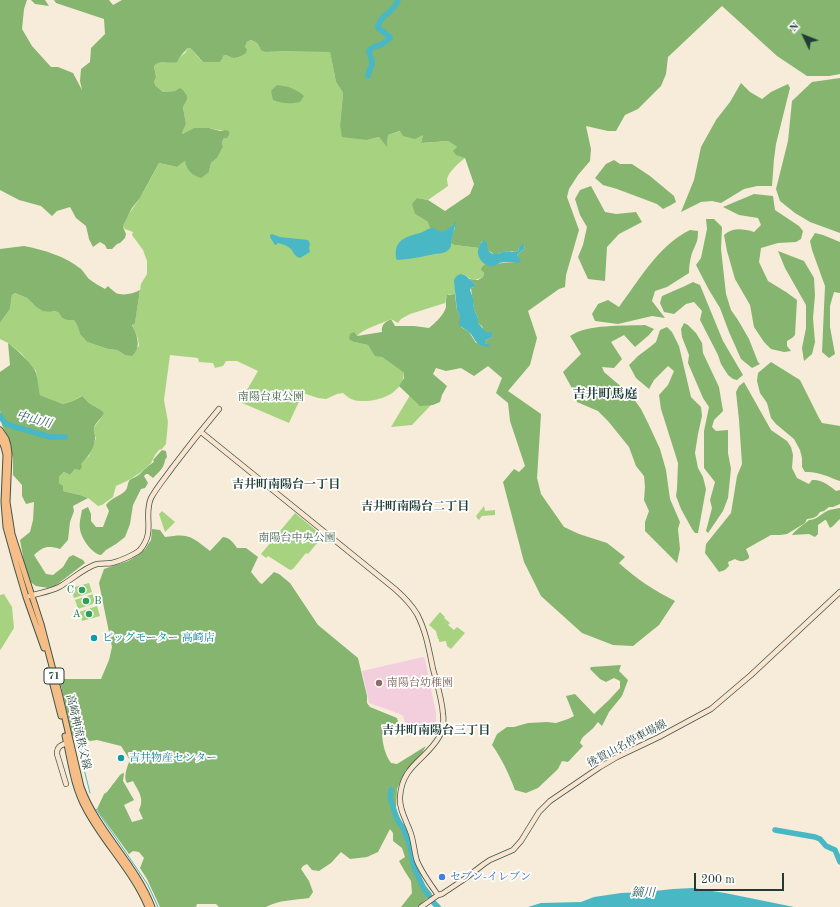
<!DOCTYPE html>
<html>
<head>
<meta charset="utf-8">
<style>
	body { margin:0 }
	#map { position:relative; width:840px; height:907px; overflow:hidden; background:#f6ecd9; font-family:"Old Standard TT",serif }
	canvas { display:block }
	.north { position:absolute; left:784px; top:16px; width:40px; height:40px; -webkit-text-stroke:3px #fff; paint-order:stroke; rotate:313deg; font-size:11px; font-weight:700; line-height:16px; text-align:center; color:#1f3d34 }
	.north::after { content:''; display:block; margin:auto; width:14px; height:18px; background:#1f3d34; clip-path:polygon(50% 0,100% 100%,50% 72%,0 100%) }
	.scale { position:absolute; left:694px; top:873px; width:90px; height:18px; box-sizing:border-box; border:2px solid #1f3d34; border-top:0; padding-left:5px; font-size:12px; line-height:14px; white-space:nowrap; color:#1f3d34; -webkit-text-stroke:3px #fff; paint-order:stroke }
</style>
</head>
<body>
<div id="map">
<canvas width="840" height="907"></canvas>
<div class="north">N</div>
<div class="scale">200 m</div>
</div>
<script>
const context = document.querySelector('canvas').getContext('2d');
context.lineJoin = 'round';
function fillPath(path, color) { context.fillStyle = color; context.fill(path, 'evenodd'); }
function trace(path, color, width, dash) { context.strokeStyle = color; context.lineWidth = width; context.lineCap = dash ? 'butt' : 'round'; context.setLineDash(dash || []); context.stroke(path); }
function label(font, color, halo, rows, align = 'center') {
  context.font = font + ' "Old Standard TT","Noto Serif JP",serif'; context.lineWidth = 3.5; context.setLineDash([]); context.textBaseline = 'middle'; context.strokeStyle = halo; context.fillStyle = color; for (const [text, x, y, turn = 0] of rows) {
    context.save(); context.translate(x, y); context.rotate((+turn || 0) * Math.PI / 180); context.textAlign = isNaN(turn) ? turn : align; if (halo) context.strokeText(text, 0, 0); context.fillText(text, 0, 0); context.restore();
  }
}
fillPath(new Path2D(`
	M423,657L425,659L436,713V722L407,729L403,716L400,714L369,703L362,671Z`), '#f3cfde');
fillPath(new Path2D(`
	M251,40L257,43L259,47L265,52L291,51H330L336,82L343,93L340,125L367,140L379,137L387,146L388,135L401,131L423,135L421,143L448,141L457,147L465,158C459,163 449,171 447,179C447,182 448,184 448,186L428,200L417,198L415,214L428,222L453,224L455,245L479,248C477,255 480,260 485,264L480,269L484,273L483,277C477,280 472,281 466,276L455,288V294H449L446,297L445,303L410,314L401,319L398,323L391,319C381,324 364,328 357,336C355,338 355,340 354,342L368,345L371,350L382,357L404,373C403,394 378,402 360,401C354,401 348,398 343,393L337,394L326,399L318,398L303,393L289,423L240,402L258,371L237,361H226L223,366L215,368L213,363L199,362L198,358L170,355L164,400L168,422L166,444L162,449L159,450L155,455L151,463L140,473L127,481L116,486L113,497L102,505L98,506L88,498L80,495L63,491V487L59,483V477L64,472L70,475L75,469L89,456L96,438L93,430L95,426L102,417L104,413C99,408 94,407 89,403C86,401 85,398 81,396L73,401L63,404L40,395L38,389L36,371L21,353L8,343L0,339V323L10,309L12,295L15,293L27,298L36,307L50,312L55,311L59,313L62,318L67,320H74L77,325L80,334L87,342L108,349L117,350L125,355L139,346L138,339L132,324L135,322L141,284L147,274V261L143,250L132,235L133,232L125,229L123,227C127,215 135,206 141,196C147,186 153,174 159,163L177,167L185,161L209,172L211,163L217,158L223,147L222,142L224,138H227L225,130C219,131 215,129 209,128C200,128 189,130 183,135L182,133L186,124L183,107L187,100L175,91L163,92L156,86L154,82L156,77L154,66C161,59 163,62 172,63L185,53L188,48C193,49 194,52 197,56C199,58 201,60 203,62H220L223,56L226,55C241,62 242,55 247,42Z
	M418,382L432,404L412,425L391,427Z
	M484,506L485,511L495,510V515L482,516L479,520L477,518L476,516Z
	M162,511L175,522L165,532L159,514Z
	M295,513L323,536L308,554L306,553L293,569L290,570L268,556L266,558L261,554Z
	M89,583L92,592L74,598L71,588Z
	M4,594L12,607L14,628L1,649L0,650V595Z
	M93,594L96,603L78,609L75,600Z
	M97,606L100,616L82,621L79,612Z
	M440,612L445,617L444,618L450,623L448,625L454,630L457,627L465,633L451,649L447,646L446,641L439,642V639H438L436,631L429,625Z`), '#a7d380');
fillPath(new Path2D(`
	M0,0H27L24,9L22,29L32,46L51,67H58L73,73L82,90L80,81L81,69L90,62L91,48L105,34L104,19L56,3L54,0H109L113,5L122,0H840V74L829,76H807L777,56L722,6L668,57L666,74L661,86L638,109L625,115L616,131H608L586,126L591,149L590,161L578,175L569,189L567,197L579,230L566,275L565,287L559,289L528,311L537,338L530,365L508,391L541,414L537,478L541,494L564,527L579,534L607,543L625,557L619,563C635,578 655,591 675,601L659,625L633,646L613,645L582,633L541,596L524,562L503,482L514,469L519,472L525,466L510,421L508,403L496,393L502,378L488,366L474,376L461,368L446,371L436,368L433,374L447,386L442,395L440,402L433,405L420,406L399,386L404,378V373L382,357L375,356L371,350L368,345L354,342L349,339L350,334L354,332L357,336L382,332C381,325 385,322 391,319L395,326H414L429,328C435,323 444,315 446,307C446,302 445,301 447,295L455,294L457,311C461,315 461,321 461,327L469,332L476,343L489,345L485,343V341L492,337L484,331L482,326L478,323V318L474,309L471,288L474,287L475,284L469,279L478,280L483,277L484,273L480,269L485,264C491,267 496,264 502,263C508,262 514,262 520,262L517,255L524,249L525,246L523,245L519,247L518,251L514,252L512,251L502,252L497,254H494L487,250L482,241L479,248L455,245L451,243L455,227L453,224C449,229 443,233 437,231C434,230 432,229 430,228L428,222L415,214L412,204L417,198L428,200L445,211L470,194L474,184L465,158L456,155L453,151L457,147L448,141L421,143L423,135L415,139L403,136L400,131L388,135L387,147L379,137L367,140L342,137L340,125L343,93L336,82L330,52L291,51L265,52L261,50L257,43L251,40L247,42L245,47L247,50C245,54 247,52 243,55C235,59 234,59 226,55L223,56L222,59L220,62H203C201,60 192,49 191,49C190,48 189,48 188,48C184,52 179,57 177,62C167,65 162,58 154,66L156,77L154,82L156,86L163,92L175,91L180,88L183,90L187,96V100L183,107L186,124L182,133L183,134L194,128H209L220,131L225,130L229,131C230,134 229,135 227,138H224L222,142L223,147L217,158L211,163L209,172L201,178C191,175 187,170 185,161L177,167L159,163L140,198L132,208L124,224L123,227L126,234L125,238L120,243L117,244L112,249H107L105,245L100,242L93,247L89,239L86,226L76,218L70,207L57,211L52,216L41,206L19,200L0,190Z
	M31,0H45L49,6L35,4Z
	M840,78V233L810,222L795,213L780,201L776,189L788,141L792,101L812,82Z
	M741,83L750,92L762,99L771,92L788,84L790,88L776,144L774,159L772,186H757L744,189L721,203L712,201L701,202L681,212L694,180L701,147L716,120L730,102Z
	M277,85C288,86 296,89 304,96L300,102C289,104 284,104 273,100L271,91Z
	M614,160L620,164H632L650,176L674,196L676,202L671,205L663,209L657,204L617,189L603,185L595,178L606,164Z
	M591,186L605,212L616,214L636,212L642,222L619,234L607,247L605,281L588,279L578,257L583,245L587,227L580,215L575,199L580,190Z
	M754,194L773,196L775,210L799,226L803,231L801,239L796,242L778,243L761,248L759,262L768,281L786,292L797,300L795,335L792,338L787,341V346L791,351L784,352L771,349L764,342L754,327L750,305L735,279L727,251L724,235C733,227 743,229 754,232L761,225L758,218L739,215L723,207Z
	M706,219H714L722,227L721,249L726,294L731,310L738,320L749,339L758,362L760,364L752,368L741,359L729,332L720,308L709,290L696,265L701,258L707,229Z
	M690,230L698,231C698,242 696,243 692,253C690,260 689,266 689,273L667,287L655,291L652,301L665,318L652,316L618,324L595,321L592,314L598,304L608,300L619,307C639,280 659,245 690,230Z
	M815,233L823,235L840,242V293L834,292L830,306V327L835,354L829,358L822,352L825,286L812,250L810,241Z
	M24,246C44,250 65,256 81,269C84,272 86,276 89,279C94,283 100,286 105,289L108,286C110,288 113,291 116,293C123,296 133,294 140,290L135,323L132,325C137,335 142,347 132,356L125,355L117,350L108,349L87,342L80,334L77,325L74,320H67L62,318L59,313L55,311L50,312L43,311L36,307L27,298L15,293L12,295L10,309L0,323V249Z
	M778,251L804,261L814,278L815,295L813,318L815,342L812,354L804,361L802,348L806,328V305L785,268Z
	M693,282L700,285L723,341L743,375L737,380L733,379L728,375L721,364L718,355L700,320L702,311L694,302L686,304L674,314L664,312L660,303L662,296L685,286Z
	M684,323L688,325L696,333L702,343L703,353L719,387L723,411L714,420L712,427L716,431L728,430V453L731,469L728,498L723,511L708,533L706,531L712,508L710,500L715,482L704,468V431L709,407L703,398L688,363L689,355L682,337L681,329Z
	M645,325L654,329L649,335L635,347L624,335L611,342L622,359L614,368L602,367L604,372L631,395L641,409L648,423L660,449L666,470L670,499L680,522L678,529L680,549L677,563L645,531V522L649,511L644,500L645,487L644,476L636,466L629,447L608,421L598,411L577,402L573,390L563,372L581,354L570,336C588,324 623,326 645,325Z
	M667,327L672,332L679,346L691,397L701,407L702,416L698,434L695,453L698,468L703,477L706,489L698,533H695L692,529L681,509L676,496L677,489L678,463L661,409L659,395L668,385L674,371L668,366L654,380L649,389L636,378L629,365L638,356L650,347L656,342L660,330Z
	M8,343C15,348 34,365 36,373C38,380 38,388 40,395L63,404L73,401L82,396C85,398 86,401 89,403C94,407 100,408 104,413C102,419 94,423 94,429C93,432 96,436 95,439C94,449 88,457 81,464L82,467L80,470L75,469L70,475L64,472L59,477V483L63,486V491L80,495L88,498C83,501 78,503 73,506L74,511L70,522L68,540L60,549C47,545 43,547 34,555L46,574L53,575L63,567L69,557L73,555L83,560L85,563L55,586L48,588L36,586L29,581L26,573L20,540L30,532L33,520L34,502L26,504L22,496V485L13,475V458L7,435L2,425L0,410V372L10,365Z
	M771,362L800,380L819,418L822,423L840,426V481C829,477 818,471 805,472L802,467V458L800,450L794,439L776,424L771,418L767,403L760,393L757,381L758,373Z
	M744,382L771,430L787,441L791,447L793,455L792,468L797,478L809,484L812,480C821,479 829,485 836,491L840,490V504L833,507H829L824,511L820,512L817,516L813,518L807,519L805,523L787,534L780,535H771L746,549L749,556V558C744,562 740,562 735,559L728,562L729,566L725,570L719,572L705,553L706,544L731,513L737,476L742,464L739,420L736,392L739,386Z
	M162,450L166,451L167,457L165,460C164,468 159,472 153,478L148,474H146L144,476L148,483L145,488L141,489L133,505L130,524L125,537L116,544L106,550L101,555C92,554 81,538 80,529C79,523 81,516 82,510L88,507L91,514V521L96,527H103L109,511L106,505C111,498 118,497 124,492C128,489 127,485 129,481C131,478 134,478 137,476C141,474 143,470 146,468C149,465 151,464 154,462L153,460Z
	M840,508V519C836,522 834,526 830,528L826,520H825L818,525V534L815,537L809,534L792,535C797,528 804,525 809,520C816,520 820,515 827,511C831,509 836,509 840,508Z
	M152,529L160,530L165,537C189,533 191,536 210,551L223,537C230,538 233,542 237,548H246L258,557L251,572L260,583L262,584L274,572L279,574L290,583L318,625L358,658L367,696V703L370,707L397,718L398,722L382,735C383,746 385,754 391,763L397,764L426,746L422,753L405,771L397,789L396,809L402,823L405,839L422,881L432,894L417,907H401L412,893L411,881L404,870L399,861L405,857L402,848L393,841V833L390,829L378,852L367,857L350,859L341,852L331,863L319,871L312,870L307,864L303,866L301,869L309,881L313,892L309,898C295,900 278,900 266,907H219L216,904H197L196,907H160L147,879L140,868L144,858L139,852L133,851L129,854L100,814L97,809L104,794L107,792L120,775L123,773H124L123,781L134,800L124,805L132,822L143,819L139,810C145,798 138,791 133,781L127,783C123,777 127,767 130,760L121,746L97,740L90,741L83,737L80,736L75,737L72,735L60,681L62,679H101L109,660L112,647L99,583L104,569L128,561L137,556L145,549L151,540Z
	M621,665L619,671L628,680L622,696L609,712L602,726L598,722C596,724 594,728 591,730C587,734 582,736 580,743L583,746L568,762L562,761L558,769L538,788L526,793L515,790C509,774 502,759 492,745L497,734L507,727H514L528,723L547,722L556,723L568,719L574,716L566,696L575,694L594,714L609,700L620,688V681L614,678L606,682L600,679L590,669L591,667Z`), '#85b56e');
fillPath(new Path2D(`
	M456,222L451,243V246C450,248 449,250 447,251C443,254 439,253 435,254C421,257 411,259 397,260L396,258C394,240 405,237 420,233C424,232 428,228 432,228C436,228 438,232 443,231C449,229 452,225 456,222Z
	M272,234L280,237L308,240L310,244L309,248L310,252L300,258C294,256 294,253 291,249C288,246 282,244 278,243L276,245H275L270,237V235Z
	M484,240L487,243C486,249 489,254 496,254C498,254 499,253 502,252C506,251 511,251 514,252L518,251L519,247L523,244L525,246L524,249L517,255L521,261L520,262C514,263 506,261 500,263C498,264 497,265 494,266C487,268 479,261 478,254C477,249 481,242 484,240Z
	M461,274L466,276L475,284V286L474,287L471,288L470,290L473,298L474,309L478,318V323C482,326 483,330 487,333L490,331L492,333V337L485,341V343L490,345L488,347C474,345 477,341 470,333C467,330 462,328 459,325C460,320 461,315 457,311L454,281C455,277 457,275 461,274Z
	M693,888L725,893L794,907H528L541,903L581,902L594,897L621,893L645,892L673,889Z`), '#4ab7c5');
trace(new Path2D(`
	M80,743L83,765L90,793
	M96,809L148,885L158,907`), '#4ab7c5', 1);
trace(new Path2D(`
	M368,76C368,72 371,68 372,64C373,58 369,56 369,52C369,47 379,46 382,44C385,43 387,40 390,38V37L378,28V26C379,24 380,22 381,20C386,13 396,9 398,0
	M0,416L5,423L12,426L50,437H65
	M391,790L390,797L392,804L397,819L403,828L410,846L412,859L414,867L424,889L430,897
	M775,830L815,837L820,839L826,846L835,850L840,862
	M433,902L438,907`), '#4ab7c5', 5.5);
const secondary = new Path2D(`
	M201,432L395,589C403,596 411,604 417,614C426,631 429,650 433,669C437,684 442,699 443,714C444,721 443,731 439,737C426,760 402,765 400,797C399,809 406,820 410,831C414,841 414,852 417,861C422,873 430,884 438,895
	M30,596C39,593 49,592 59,587C70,581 85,567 97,564C102,563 108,564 112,563C120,561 134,555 140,550C156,531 143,517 151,498C157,487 165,478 172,468C187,448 203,428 219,409
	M66,784L57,754C57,745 62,745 69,742
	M421,907L438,895L442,894L463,880L484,864L490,860L513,850L521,841L539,812L550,801L600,767L617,757L659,737L711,709L751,675L840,592`);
const primary = new Path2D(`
	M0,430L6,439L8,446L9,454L7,502L12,534L41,624L60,697L81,787C97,831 135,863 152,907
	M0,437L4,447L6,455L4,502L6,527L16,563L26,597L44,648
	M51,677L61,716
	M65,736C71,760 73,786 86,809C104,843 133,871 148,907`);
trace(secondary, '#3f574d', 6);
trace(primary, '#3f574d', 7);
trace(secondary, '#fbe5cf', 4.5);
trace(primary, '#f6be86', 5);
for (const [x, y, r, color] of [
	[82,590,4,"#2e9e5b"],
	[86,601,4,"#2e9e5b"],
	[89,614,4,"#2e9e5b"],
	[94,638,4,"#0f9aa8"],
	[379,683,4,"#8d6e63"],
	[121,758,4,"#0f9aa8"],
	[442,877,4,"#3f7fe0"]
]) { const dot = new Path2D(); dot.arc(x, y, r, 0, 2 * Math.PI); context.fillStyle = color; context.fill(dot); trace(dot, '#fff', 1.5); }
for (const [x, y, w] of [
	[54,676,20]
]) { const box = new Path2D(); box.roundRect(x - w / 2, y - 8, w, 16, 3); context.fillStyle = '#fff'; context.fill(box); trace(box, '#1f3d34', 1); }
label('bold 10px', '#1f3d34', null, [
	["71",54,676]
]);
label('11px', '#416247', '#fff', [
	["南陽台東公園",271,397],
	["南陽台中央公園",297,538]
]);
label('11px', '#27864d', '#fff', [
	["C",74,590],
	["B",94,601,"left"],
	["A",81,614]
], 'right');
label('11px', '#0d838f', '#fff', [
	["ビッグモーター 高崎店",102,638],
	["吉井物産センター",129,758]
], 'left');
label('11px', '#785e54', '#fff', [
	["南陽台幼稚園",387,683]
], 'left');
label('11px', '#1f3d34', '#fff', [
	["高崎神流秩父線",78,732,77],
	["後賀山名停車場線",627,744,-28]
]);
label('11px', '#366cbe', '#fff', [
	["セブン-イレブン",450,877]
], 'left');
label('italic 12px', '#2c6260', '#fff', [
	["中山川",34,420,15],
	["鏑川",643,893,1]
]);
label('bold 12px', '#1f3d34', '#fff', [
	["吉井町南陽台一丁目",286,485],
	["吉井町南陽台二丁目",415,507],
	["吉井町南陽台三丁目",436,731]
]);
label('bold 13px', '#1f3d34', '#fff', [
	["吉井町馬庭",605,395]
]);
</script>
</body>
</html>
